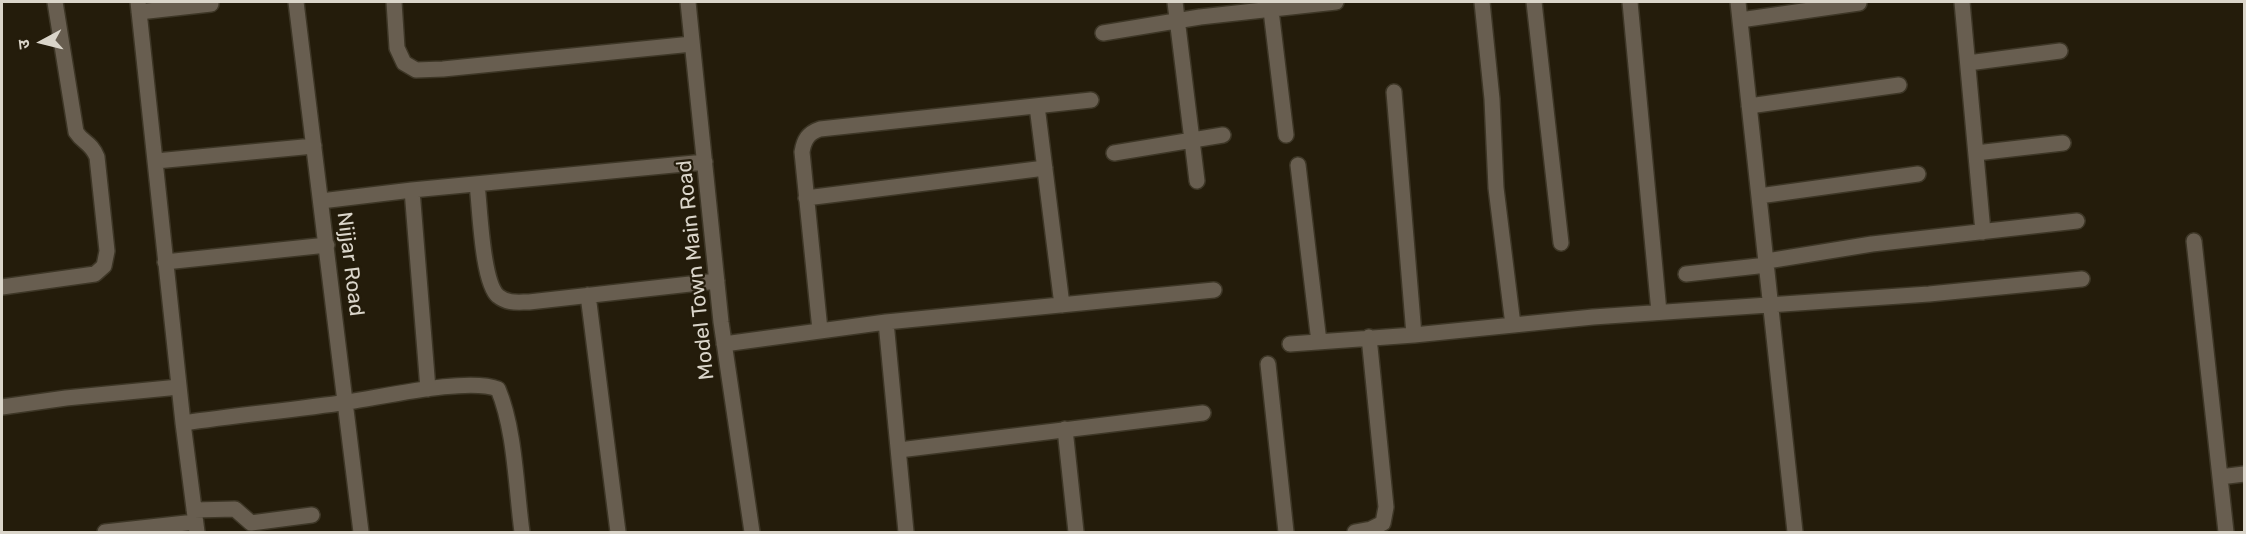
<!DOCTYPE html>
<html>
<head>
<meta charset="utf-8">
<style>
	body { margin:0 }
	#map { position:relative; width:2246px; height:534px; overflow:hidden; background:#241c0b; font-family:Rubik,"Noto Sans Devanagari",sans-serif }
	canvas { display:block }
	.frame { position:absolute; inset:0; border:3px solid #dad5ca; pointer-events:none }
	.north { position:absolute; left:12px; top:12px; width:60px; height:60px; -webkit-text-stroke:4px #241c0b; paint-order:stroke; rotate:263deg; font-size:16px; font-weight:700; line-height:24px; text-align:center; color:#dad5ca }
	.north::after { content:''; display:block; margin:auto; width:21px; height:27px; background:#dad5ca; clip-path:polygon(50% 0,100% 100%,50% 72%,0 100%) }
</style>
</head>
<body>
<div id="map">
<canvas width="2246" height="534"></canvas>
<div class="frame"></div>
<div class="north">उ</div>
</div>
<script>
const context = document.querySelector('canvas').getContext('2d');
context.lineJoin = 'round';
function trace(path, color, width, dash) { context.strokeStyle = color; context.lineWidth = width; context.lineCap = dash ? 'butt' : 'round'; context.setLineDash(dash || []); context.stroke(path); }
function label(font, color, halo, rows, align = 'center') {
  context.font = font + ' Rubik,sans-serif'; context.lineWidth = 4.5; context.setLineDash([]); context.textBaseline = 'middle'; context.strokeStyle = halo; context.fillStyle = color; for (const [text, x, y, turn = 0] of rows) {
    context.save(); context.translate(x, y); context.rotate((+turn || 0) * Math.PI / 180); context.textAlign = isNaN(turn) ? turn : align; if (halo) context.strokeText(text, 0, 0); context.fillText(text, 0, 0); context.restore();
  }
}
const minor = new Path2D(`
	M138,2L183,423L197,532
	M296,2L361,532
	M394,2L397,48L404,63L416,70L443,69L692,44
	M688,2L721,322L752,532
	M1175,2L1197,181
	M1270,2L1286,135
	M1482,2L1492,99L1496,188L1513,325
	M1534,2L1561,243
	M1630,2L1659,312
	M1738,2L1795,532
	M1962,2L1983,232
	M139,12L211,4
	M1740,20L1859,3
	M1103,33L1200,17L1336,2
	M1968,63L2060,51
	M1394,92L1414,335
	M1037,106L1062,305
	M1749,106L1899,85
	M1114,153L1223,135
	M1976,153L2063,143
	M156,161L314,146
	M1298,165L1319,342
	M477,184C480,208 482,282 498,296C508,304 518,302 529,302L717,281
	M412,190L428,389
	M1759,196L1918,174
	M806,198L1045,168
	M321,201L412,190L705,162
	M2194,241L2226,532
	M1767,261L1872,244L2077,221
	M165,262L327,245
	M1686,274L1767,265
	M2,287L95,274L104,266L107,251L97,157C91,142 83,143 76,132L55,2
	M588,295L618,532
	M886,322L906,532
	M820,330L802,152C804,140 808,133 820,129L1091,100
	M724,344L886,322L1214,290
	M1290,344L1414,335L1593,317L1929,294L2082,279
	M1268,364L1286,532
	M2,407L66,398L179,387
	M183,423C238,415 293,410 348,402C383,397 468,377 498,389C515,429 516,488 522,532
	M1065,429L1076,532
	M899,450L1203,413
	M2220,477L2244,474
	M194,510L235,509L251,523L312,515
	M105,532L195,522
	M1355,532L1371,529L1383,523L1386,507L1369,337`);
trace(minor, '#3d3626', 18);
trace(minor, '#685e50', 15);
label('21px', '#dad5ca', '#241c0b', [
	["Nijjar Road",350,264,83],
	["Model Town Main Road",696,270,-96]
]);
</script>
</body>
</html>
